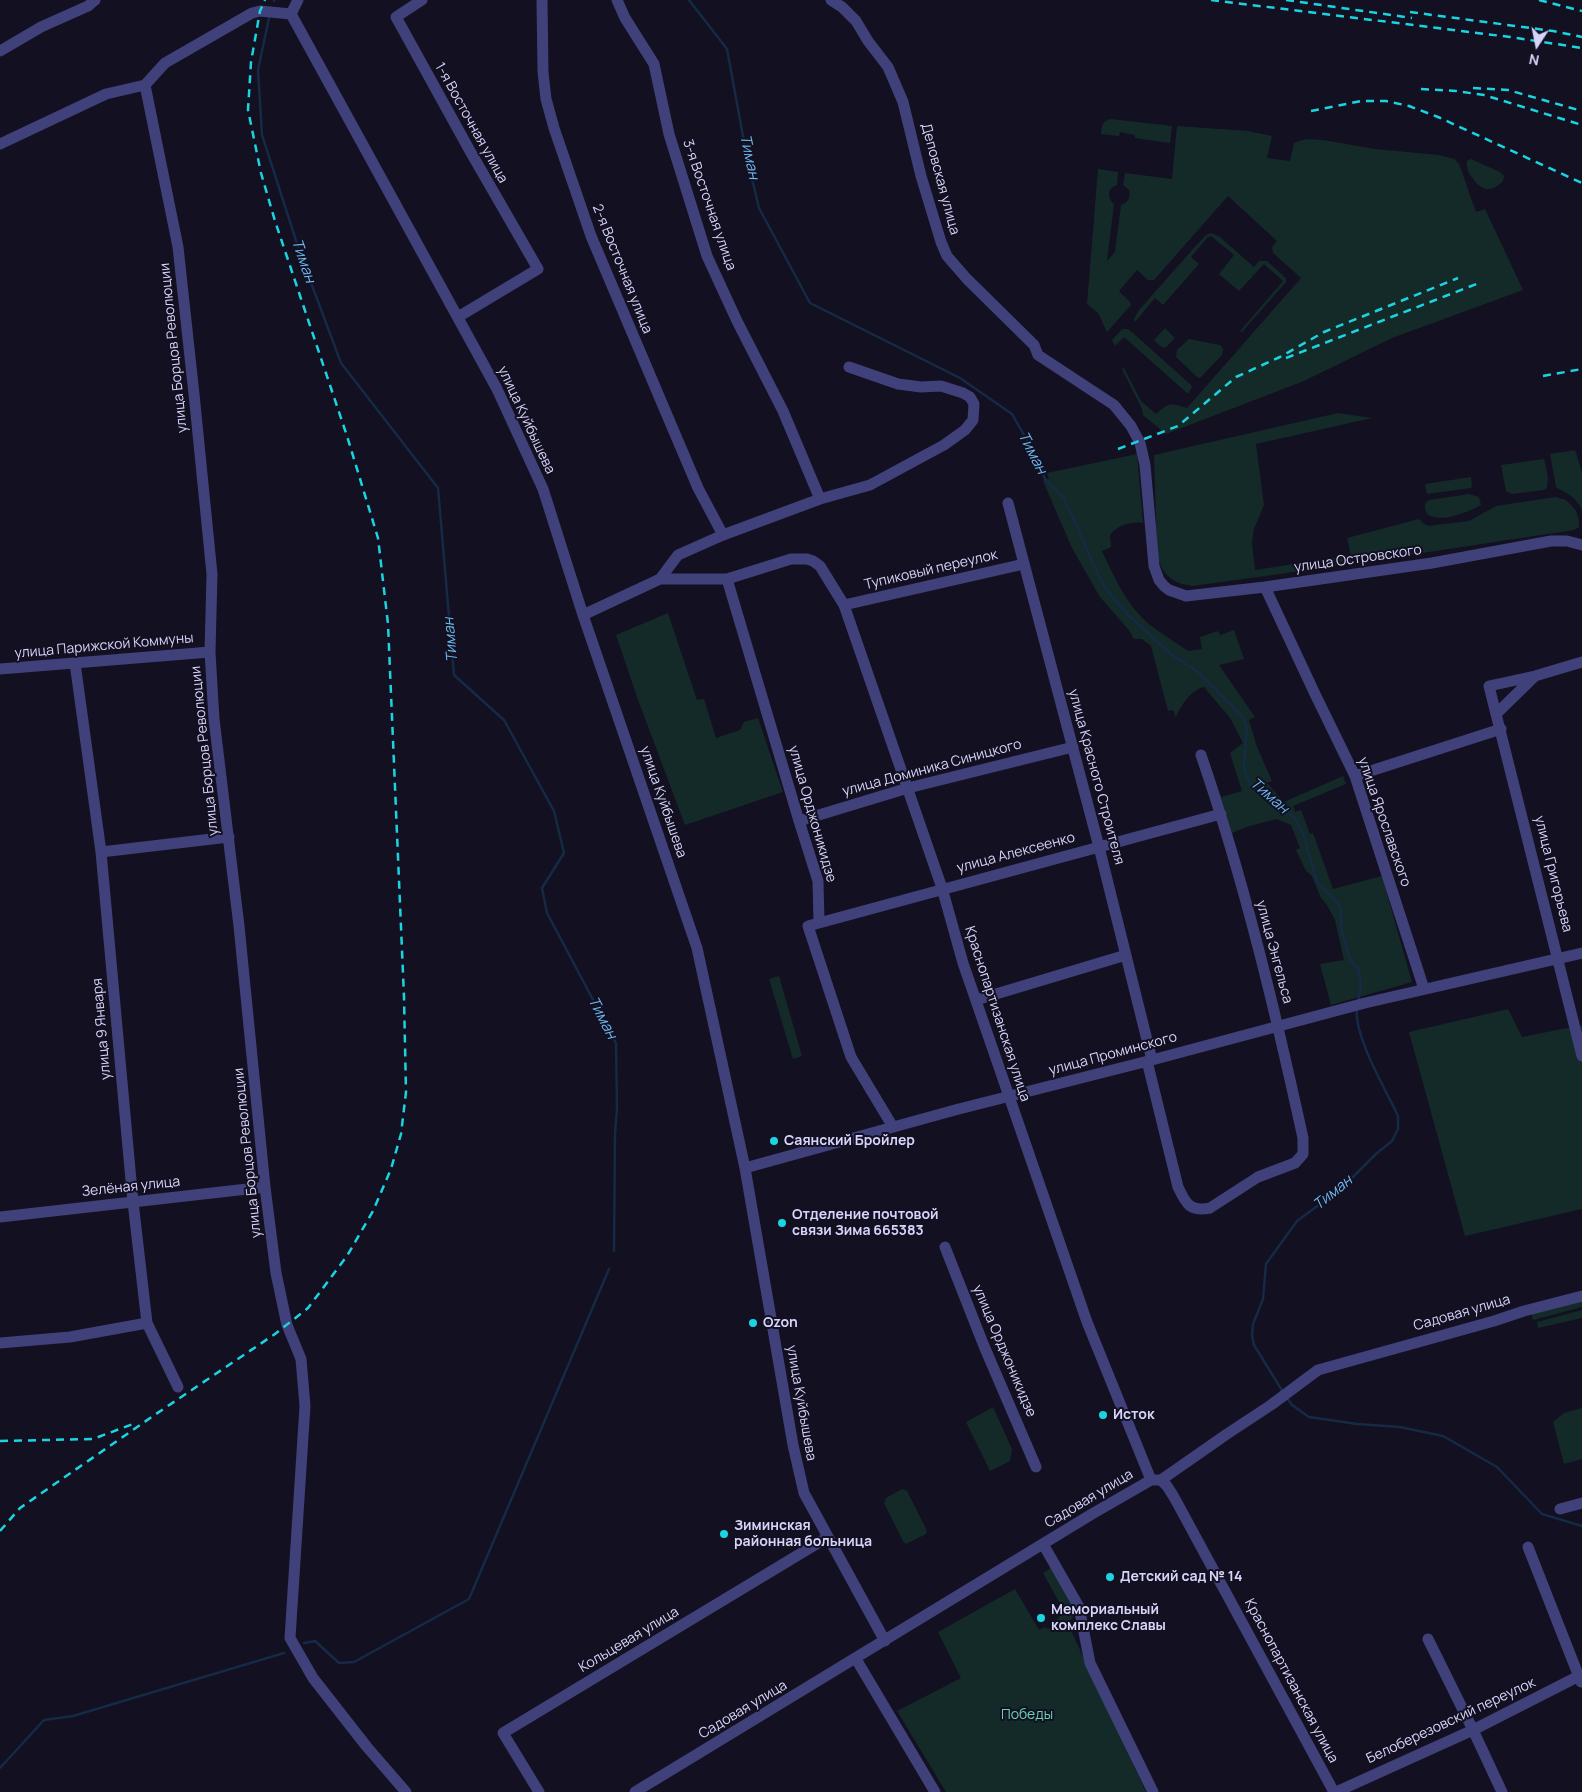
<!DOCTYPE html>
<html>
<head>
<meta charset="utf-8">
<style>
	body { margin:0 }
	#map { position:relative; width:1582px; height:1792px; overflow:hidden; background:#121021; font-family:Manrope,sans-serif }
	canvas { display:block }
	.north { position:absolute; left:1512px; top:20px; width:50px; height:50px; -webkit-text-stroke:4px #121021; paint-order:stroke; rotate:191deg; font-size:14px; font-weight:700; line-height:20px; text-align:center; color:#d7d4fa }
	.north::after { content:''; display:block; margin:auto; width:18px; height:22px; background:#d7d4fa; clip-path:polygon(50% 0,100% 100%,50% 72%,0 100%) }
</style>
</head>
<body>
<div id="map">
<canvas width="1582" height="1792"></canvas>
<div class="north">N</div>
</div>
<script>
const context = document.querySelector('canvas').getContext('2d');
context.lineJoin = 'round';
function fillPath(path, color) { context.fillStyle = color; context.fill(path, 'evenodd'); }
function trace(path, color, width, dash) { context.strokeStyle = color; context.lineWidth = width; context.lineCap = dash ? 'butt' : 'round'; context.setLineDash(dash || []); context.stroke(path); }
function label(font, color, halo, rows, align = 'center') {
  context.font = font + ' Manrope,sans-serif'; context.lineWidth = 4; context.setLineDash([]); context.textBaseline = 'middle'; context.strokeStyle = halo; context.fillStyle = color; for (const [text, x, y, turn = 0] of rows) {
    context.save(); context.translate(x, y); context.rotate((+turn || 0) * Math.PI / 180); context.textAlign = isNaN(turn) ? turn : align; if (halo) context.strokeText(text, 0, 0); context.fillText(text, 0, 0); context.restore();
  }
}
fillPath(new Path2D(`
	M1111,119L1172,126L1170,143L1135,138V135L1120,132L1119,136L1101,134C1102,124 1102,122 1111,119Z
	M1177,126L1248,131L1272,136L1267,158L1290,161L1294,143L1306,139L1323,140L1375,149L1439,155L1454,159L1459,164L1476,212L1485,209L1523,290L1392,338L1304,381L1166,434L1143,415L1142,409L1122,369L1124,368L1141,401L1156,414C1169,402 1170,403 1187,408L1301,278L1273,253L1272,247L1277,241L1228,196L1154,280H1148L1137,270L1119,291L1130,302L1131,305L1107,332L1098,313L1087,304L1098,169L1118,172L1117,185C1107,188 1107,198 1114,204L1107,261L1115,252L1121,205C1128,203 1131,197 1129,190L1123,185L1125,173L1172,179Z
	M1471,159L1500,172L1504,176L1503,181C1490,194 1481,191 1471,176C1468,171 1466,167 1467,161Z
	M1211,233L1220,237L1254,267L1259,261H1267L1286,278V282L1242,332L1240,331L1283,281L1264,264L1239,291L1219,274L1234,255L1211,236L1208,237L1191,257L1199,264L1163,305L1155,298L1135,322L1134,319L1139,310L1193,249L1206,235Z
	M1165,328L1175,338L1165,348L1160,346L1154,340Z
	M1122,329H1128L1133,333L1191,385L1192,387L1188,394L1124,337L1115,346L1112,340Z
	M1189,339L1220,345L1223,349L1222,355L1200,378L1197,377L1176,357L1177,350Z
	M1338,413L1372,418L1256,444L1264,505L1254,529L1252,542L1255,570L1351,555L1347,538L1419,519L1424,524L1429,526L1469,521L1496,506L1555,497L1566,500L1571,505L1576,511L1579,520V527L1574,530L1323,568L1193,586C1172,584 1160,573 1157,552L1154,455Z
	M1575,450L1582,472V510C1575,495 1568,495 1556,487L1550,454Z
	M1137,454L1143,523C1130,521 1118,525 1110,535L1111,547L1102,551C1114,577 1127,606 1150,625C1162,634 1175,642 1188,651L1202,649L1200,637L1218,631L1220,635L1234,630L1244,659L1219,665L1255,717L1249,720L1257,747L1272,781L1267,783L1284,802L1343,776L1346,784L1293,806L1295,812L1301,810L1310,834L1313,833L1333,889L1382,876L1412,982L1331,1005L1320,964L1344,960L1335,920L1327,905L1321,898L1312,876L1306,871L1296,850L1300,848L1291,825L1277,819L1246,827L1232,833L1221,797L1242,791L1230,753L1243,743L1230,718L1204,687C1192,689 1179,707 1176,718L1173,710L1168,711L1151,646L1142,639H1134L1128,629L1100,597L1072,548L1043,481L1049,479L1047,473Z
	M1544,459L1548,477L1547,488L1544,490L1512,494L1506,491L1501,465Z
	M1471,477L1472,486L1471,488L1427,494L1425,484Z
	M1469,494L1479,497L1481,505C1468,512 1441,524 1427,514L1425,509V504L1429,500Z
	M668,613L697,700L704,699L716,738L740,730L744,722L758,718L783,792L685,825L637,697L616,635Z
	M779,976L802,1056L793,1059L769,979Z
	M1508,1009L1522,1037L1582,1025V1209L1465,1236L1409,1032Z
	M1582,1299V1307L1533,1320L1531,1312Z
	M1582,1310V1318L1538,1328L1537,1322Z
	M993,1407L1012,1449L1010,1461L990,1471L966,1422Z
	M1582,1408V1459L1564,1464L1553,1422L1564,1413Z
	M902,1489L907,1491L927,1531L926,1534L906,1544L903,1541L884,1503L886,1498Z
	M1051,1568L1076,1612L1068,1624L1146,1792H946L897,1711L961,1678L938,1632L1015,1589L1039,1630L1045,1627L1048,1629L1058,1623L1056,1621L1064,1611L1043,1573Z`), '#142a28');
trace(new Path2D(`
	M689,0L727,49L747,158L759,208L810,303L960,378L1012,414L1036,456L1045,479L1064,498L1101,581L1113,598L1128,615L1172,655L1198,672L1243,717L1247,728L1244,766L1246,775L1251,785L1269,800L1295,818L1304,836L1317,882L1339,905L1341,910V930L1351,961L1358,968L1361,985L1358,1002
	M274,1V0
	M269,18L258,70L262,135L301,256L341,363L438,488L454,675L504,720L554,811L564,853L542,888L547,913L616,1043L617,1108L615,1134L614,1251
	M1283,1392L1254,1345L1252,1335L1253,1324L1263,1299L1266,1264L1297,1221L1343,1187L1377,1153L1392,1141L1398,1129V1116C1386,1090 1353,1035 1357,1008
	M1287,1398L1292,1405L1309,1417L1357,1424L1400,1427L1443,1436L1497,1467L1542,1514L1582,1526
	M304,1643L315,1641L339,1663L354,1662L469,1599L609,1269
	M0,1768L44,1720L73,1716L284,1653`), '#152a45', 2.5);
trace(new Path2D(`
	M422,0L396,17L470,151L538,269L458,317
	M542,0L543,72L546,99L554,128L591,236L698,488L723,535
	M617,0L625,18L654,64L669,134L707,256L737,321L783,411L820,499
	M831,0L842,7L856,21L868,41L888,67L903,102L921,176L941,242L947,256L967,279L1034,345L1038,355L1114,405L1131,426L1140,443L1145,465L1154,566L1159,580L1164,586L1169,590L1186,596L1265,587L1432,563L1551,541H1567L1582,545
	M291,14L497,389L543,489L583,615L697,948L745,1168L793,1445L804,1493L885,1641
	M291,14L298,0
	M0,51L41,27L88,6L95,0
	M145,85L178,247L194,394L212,574L210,652L214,719L239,926L265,1187L276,1273L287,1325L301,1359L305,1406L290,1638L313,1678L367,1747L406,1792
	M145,85L165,63L252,13L260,11L291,14
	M0,144L106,94L145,85
	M1008,503L1099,847L1152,1060
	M660,579H727L791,559H807L813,561L820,566L844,605L942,888L963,963L1087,1322L1151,1480
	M727,579L799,821L818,881L819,923L808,926L851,1057L893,1127
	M1265,587L1315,694L1355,776L1424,989
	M844,605L1024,564
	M583,615L660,579L678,555L723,535L820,499L870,485L944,445L965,430L973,420L974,404L970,397L963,393L941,386L921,387L898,384L849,367
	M75,663L101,852L133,1202L147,1323L178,1387
	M0,669L210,652
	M1535,676L1496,714L1582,1056
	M1496,714L1489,686L1535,676L1582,662
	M1355,776L1501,729
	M799,821L908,788L1073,747
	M101,852L229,837
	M819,923L1221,814
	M976,1000L1126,955
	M1147,1061L1178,1187C1186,1204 1190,1212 1210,1208L1258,1177L1295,1163L1303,1154V1138C1275,1010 1244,880 1201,755
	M745,1168L955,1110L1152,1060L1365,1003L1582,953
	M0,1217L265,1187
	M945,1247L984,1346L1036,1467
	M0,1343L70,1337L147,1323
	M1161,1480L1167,1486L1174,1497L1334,1792
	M1560,1509L1582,1503
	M1043,1544L1079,1607L1090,1663L1153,1792
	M1528,1547L1581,1682
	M1428,1639L1473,1730L1502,1792
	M856,1659L935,1792
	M539,1792L503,1733L828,1537
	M635,1792L1092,1514L1151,1480H1161L1227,1434L1271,1405L1318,1370L1494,1321L1524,1311L1582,1296
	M1336,1792L1473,1730L1579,1676`), '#40407a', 11);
trace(new Path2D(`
	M1211,0L1510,37L1582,48
	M1286,0L1412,18
	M1539,0L1582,11
	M1410,12L1553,31L1582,37
	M1473,88L1508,90L1582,111
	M1421,89L1456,91L1484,95L1582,125
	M1311,111L1361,101H1386L1409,106L1438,117L1582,183
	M1286,358L1479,283
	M1543,376L1582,369
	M1118,449L1178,426L1236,377L1280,357L1324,332L1458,278
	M0,1441L93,1439L133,1424
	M0,1531L20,1508L156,1414L275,1334L308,1308L347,1256L373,1211L391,1169L401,1134L406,1092L404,997L388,624L378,538L347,436L275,221L261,173L248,110L251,62L260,11L265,0`), '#1ad5e1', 2.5, [8, 6]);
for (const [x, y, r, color] of [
	[774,1141,5,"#1ad5e1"],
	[782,1223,5,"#1ad5e1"],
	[753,1323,5,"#1ad5e1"],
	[1103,1415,5,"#1ad5e1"],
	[724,1534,5,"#1ad5e1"],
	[1110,1577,5,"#1ad5e1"],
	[1041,1618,5,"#1ad5e1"]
]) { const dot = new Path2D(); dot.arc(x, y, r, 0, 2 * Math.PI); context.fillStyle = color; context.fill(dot); trace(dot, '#121021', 2); }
label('14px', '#d7d4fa', '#121021', [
	["1-я Восточная улица",471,123,61],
	["Деповская улица",940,179,75],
	["3-я Восточная улица",709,205,71],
	["2-я Восточная улица",622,269,68],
	["улица Борцов Революции",174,348,-96],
	["улица Куйбышева",526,420,65],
	["улица Островского",1358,559,-8],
	["Тупиковый переулок",931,570,-13],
	["улица Парижской Коммуны",104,646,-5],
	["улица Борцов Революции",205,751,-96],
	["улица Доминика Синицкого",932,768,-15],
	["улица Красного Строителя",1096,777,75],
	["улица Куйбышева",663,802,71],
	["улица Орджоникидзе",812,814,74],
	["улица Ярославского",1384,822,71],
	["улица Алексеенко",1016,853,-15],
	["улица Григорьева",1553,874,76],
	["улица Энгельса",1274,952,75],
	["Краснопартизанская улица",997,1014,72],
	["улица 9 Января",102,1029,-95],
	["улица Проминского",1113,1054,-15],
	["улица Борцов Революции",248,1153,-96],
	["Зелёная улица",131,1187,-6],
	["Садовая улица",1462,1313,-16],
	["улица Орджоникидзе",1004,1351,67],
	["улица Куйбышева",801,1403,80],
	["Садовая улица",1089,1499,-31],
	["Кольцевая улица",629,1640,-31],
	["Краснопартизанская улица",1291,1681,62],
	["Садовая улица",743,1710,-31],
	["Белоберезовский переулок",1451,1721,-25]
]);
label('bold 14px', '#d7d4fa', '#121021', [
	["Саянский Бройлер",784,1141],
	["Отделение почтовой",792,1215],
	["связи Зима 665383",792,1231],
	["Ozon",763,1323],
	["Исток",1113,1415],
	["Зиминская",734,1526],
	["районная больница",734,1542],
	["Детский сад № 14",1120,1577],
	["Мемориальный",1051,1610],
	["комплекс Славы",1051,1626]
], 'left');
label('14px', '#69d2b3', '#121021', [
	["Победы",1027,1715]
]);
label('italic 15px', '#6eb8ee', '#121021', [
	["Тиман",749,157,78],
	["Тиман",303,261,71],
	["Тиман",1032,453,63],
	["Тиман",451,640,-95],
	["Тиман",1269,796,41],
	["Тиман",602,1018,63],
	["Тиман",1333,1193,-39]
]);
</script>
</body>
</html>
